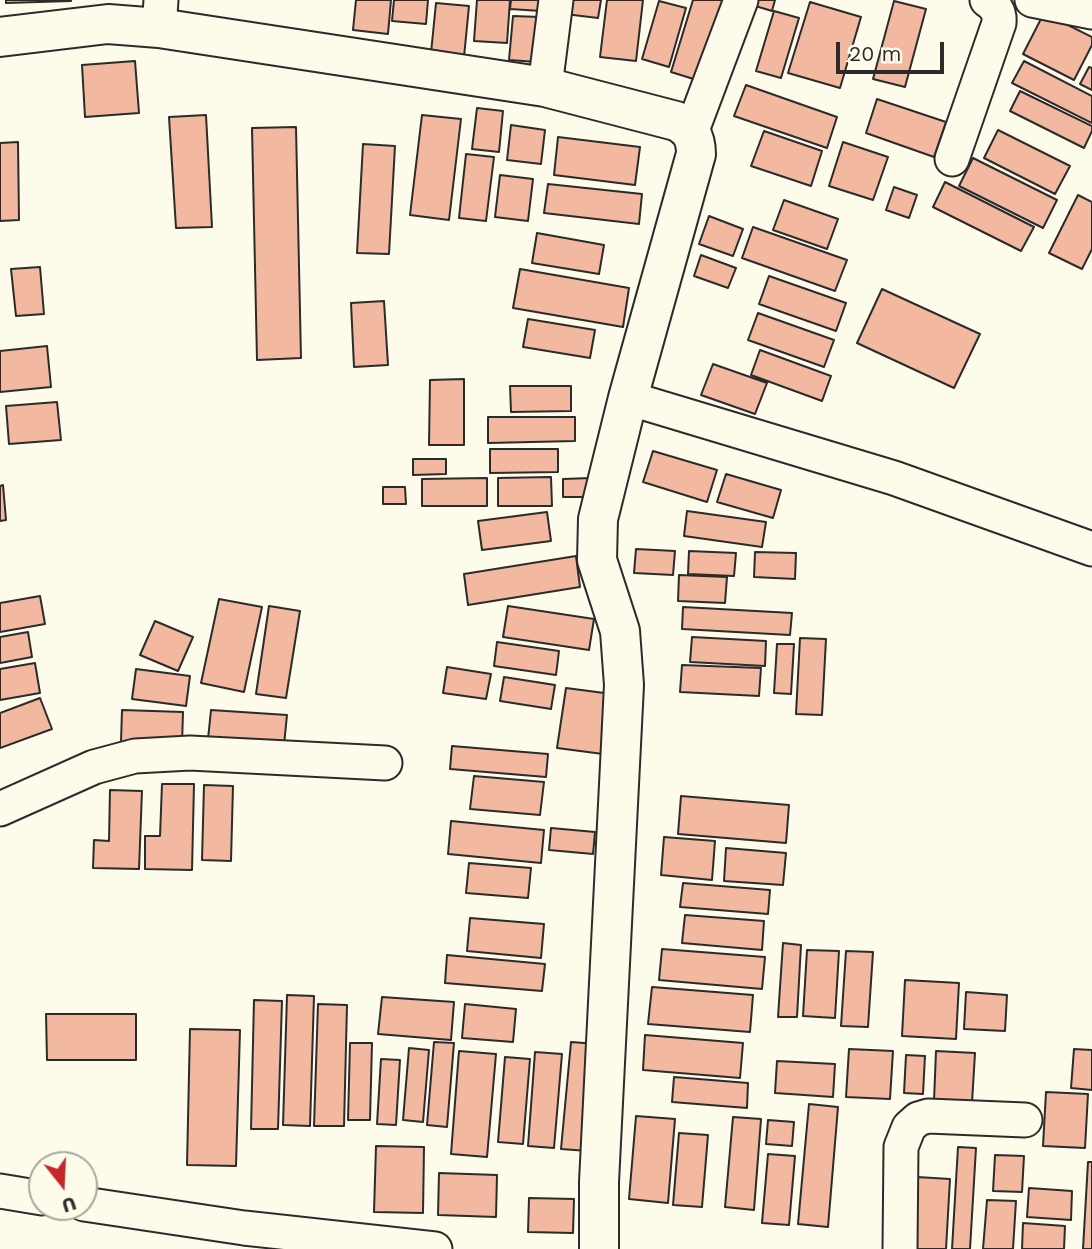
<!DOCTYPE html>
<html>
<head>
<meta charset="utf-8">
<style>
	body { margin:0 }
	#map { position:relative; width:1092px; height:1249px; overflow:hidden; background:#fdfbea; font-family:"Work Sans",sans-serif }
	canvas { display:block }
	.north { position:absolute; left:28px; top:1151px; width:70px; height:70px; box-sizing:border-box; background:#fdfbea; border:2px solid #a9a89e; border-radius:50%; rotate:162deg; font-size:19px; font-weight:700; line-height:28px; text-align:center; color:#2b2b2b }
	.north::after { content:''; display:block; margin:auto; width:24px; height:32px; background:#c62828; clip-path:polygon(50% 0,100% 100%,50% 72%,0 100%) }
	.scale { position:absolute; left:836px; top:42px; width:108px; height:32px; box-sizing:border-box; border:4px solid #2b2b2b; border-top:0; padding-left:9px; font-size:21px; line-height:24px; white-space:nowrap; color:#2b2b2b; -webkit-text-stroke:5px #fdfbea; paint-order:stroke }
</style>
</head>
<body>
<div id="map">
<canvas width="1092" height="1249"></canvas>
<div class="north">U</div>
<div class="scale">20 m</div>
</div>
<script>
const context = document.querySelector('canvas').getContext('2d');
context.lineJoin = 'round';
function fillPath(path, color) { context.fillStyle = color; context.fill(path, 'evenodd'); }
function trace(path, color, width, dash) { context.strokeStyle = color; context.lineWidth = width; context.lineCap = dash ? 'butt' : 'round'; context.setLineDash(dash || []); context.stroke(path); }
const building = new Path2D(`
	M6,0H71V1L6,3Z
	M356,0H391L388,34L353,30Z
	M394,0H428L426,24L392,21Z
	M477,0H510L507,43L474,41Z
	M511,0H542L541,11L510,9Z
	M567,0H601L598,18L565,14Z
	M607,0H643L636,61L600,57Z
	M693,0H724L700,81L671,72Z
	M750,0H775L772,11L749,4Z
	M659,1L686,8L669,67L642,59Z
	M894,1L926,9L905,87L873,79Z
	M810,2L861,17L840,88L788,73Z
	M436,3L469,6L464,57L431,53Z
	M774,11L799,18L781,78L756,71Z
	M1044,13L1092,37V45L1074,80L1023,54Z
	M513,16L540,17L537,62L509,60Z
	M135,61L139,113L85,117L82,65Z
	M1024,61L1092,96V123L1012,83Z
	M1089,67L1092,68V90L1080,84Z
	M746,85L837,117L827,148L734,116Z
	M1020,91L1092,126V131L1084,148L1010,111Z
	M877,99L946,122L934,157L866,133Z
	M477,108L503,111L499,152L472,149Z
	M206,115L212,227L176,228L169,117Z
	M422,115L461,119L449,220L410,215Z
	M511,125L545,130L541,164L507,160Z
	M296,127L301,358L257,360L252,128Z
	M998,130L1070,166L1055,194L984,158Z
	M764,131L822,151L811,186L751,166Z
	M558,137L640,147L635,185L554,175Z
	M18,142L19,220L0,221V143Z
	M843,142L888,157L873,200L829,186Z
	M363,144L395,146L389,254L357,253Z
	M466,154L494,157L486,221L459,218Z
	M973,158L1057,200L1043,228L959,186Z
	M500,175L533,179L528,221L495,217Z
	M945,182L1034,227L1021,251L933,207Z
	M548,184L642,194L639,224L544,213Z
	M894,187L917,195L909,218L886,210Z
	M1078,195L1092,202V249L1082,269L1049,253Z
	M784,200L838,219L827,249L773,230Z
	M709,216L743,229L733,256L699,244Z
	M753,227L847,260L835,291L742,258Z
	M537,233L604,245L599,274L532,263Z
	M701,255L736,268L728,288L694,276Z
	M40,267L44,314L16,316L11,269Z
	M520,269L629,288L623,327L513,308Z
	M769,276L846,303L836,331L759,304Z
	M882,289L980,334L954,388L857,343Z
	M384,301L388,365L354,367L351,303Z
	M758,313L834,340L824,367L748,340Z
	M528,319L595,330L590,358L523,347Z
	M47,346L51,387L0,392V351Z
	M760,350L831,376L822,401L751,375Z
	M713,364L767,383L755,414L701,395Z
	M464,379V445H429L430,380Z
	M510,386H571V411L511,412Z
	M57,402L61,440L9,444L6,406Z
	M488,417H575V441L488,443Z
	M490,449H558V472L490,473Z
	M653,451L717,470L707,502L643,482Z
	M413,459H446V474L413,475Z
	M726,474L781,490L773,518L717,502Z
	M551,477L552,506H498V478Z
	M487,478V506H422V479Z
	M591,478L590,497H563V479Z
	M3,485L6,520L0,521V486Z
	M383,487H405L406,504H383Z
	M687,511L766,522L762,547L684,536Z
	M547,512L551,541L482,550L478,521Z
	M636,549L675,551L673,575L634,573Z
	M689,551L736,553L734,576L688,574Z
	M755,552L796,553L795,579L754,577Z
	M576,556L580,587L468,605L464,574Z
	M679,575L727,577L725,603L678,601Z
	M40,596L45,624L0,632V603Z
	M219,599L262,607L244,692L201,683Z
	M269,606L300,611L286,698L256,694Z
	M508,606L594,619L589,650L503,637Z
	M683,607L792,613L790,635L682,629Z
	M155,621L193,637L178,671L140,655Z
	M28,632L32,657L0,663V637Z
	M692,637L766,641L765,666L690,662Z
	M800,638L826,639L822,715L796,714Z
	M497,642L559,651L556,675L494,666Z
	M777,644H794L791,694L774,693Z
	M35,663L40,693L0,700V669Z
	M682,665L761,668L759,696L680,692Z
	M447,667L491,674L486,699L443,693Z
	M136,669L190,676L186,706L132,699Z
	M504,677L555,685L551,709L500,701Z
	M566,688L612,694L603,754L557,748Z
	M40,698L52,729L0,748V713Z
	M122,710L183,712L182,744L121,742Z
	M211,710L287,715L284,745L208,739Z
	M452,746L548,754L546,777L450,769Z
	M474,776L544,782L540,815L470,809Z
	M162,784H194L192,870L145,869V836H160Z
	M204,785L233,786L231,861L202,860Z
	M110,790L142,791L139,869L93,868L94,840L109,841Z
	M681,796L789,805L786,843L678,834Z
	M451,821L544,830L541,863L448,854Z
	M551,828L595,832L593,854L549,850Z
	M664,837L715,841L712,880L661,875Z
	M726,848L786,853L783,885L724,881Z
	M469,863L531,868L528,898L466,893Z
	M683,883L770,890L768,914L680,907Z
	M685,915L764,921L762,950L682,943Z
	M470,918L544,924L541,958L467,951Z
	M783,943L801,945L797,1017H778Z
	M662,949L765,957L762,989L659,980Z
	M807,950L839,951L835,1018L803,1016Z
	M846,951L873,952L868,1027L841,1026Z
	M447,955L545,964L542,991L445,983Z
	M905,980L959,983L956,1039L902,1036Z
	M652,987L753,995L750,1032L648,1024Z
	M966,992L1007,995L1005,1031L964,1029Z
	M287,995L314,996L310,1126L283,1125Z
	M382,997L454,1002L451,1040L378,1034Z
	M254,1000L282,1001L278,1129H251Z
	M318,1004L347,1005L344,1126H314Z
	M465,1004L516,1009L513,1042L462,1038Z
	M46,1014H136V1060H47Z
	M190,1029L240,1030L236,1166L187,1165Z
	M645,1035L743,1043L740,1078L643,1070Z
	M434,1042L454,1043L447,1127L427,1125Z
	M571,1042L597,1044L588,1151L561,1149Z
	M350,1043H372L370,1120H348Z
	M409,1048L429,1050L423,1122L403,1120Z
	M849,1049L893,1051L890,1099L846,1097Z
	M1074,1049L1092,1050V1090L1071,1088Z
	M459,1051L496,1054L487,1157L451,1154Z
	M936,1051L975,1053L972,1103L934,1101Z
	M535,1052L562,1054L554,1148L528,1146Z
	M906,1055L925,1056L923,1094L904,1093Z
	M505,1057L530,1059L523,1144L498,1142Z
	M381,1059L400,1060L396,1125L377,1124Z
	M777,1061L835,1064L833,1097L775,1093Z
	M674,1077L748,1083L747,1108L672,1102Z
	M1046,1092L1088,1094L1085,1148L1043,1146Z
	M809,1104L838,1107L828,1227L798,1224Z
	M636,1116L675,1119L668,1203L629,1199Z
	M733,1117L761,1119L754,1210L725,1207Z
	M768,1120L794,1122L792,1146L766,1144Z
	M679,1133L708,1135L702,1207L673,1205Z
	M376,1146L424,1147L423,1213L374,1212Z
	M958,1147L976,1148L970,1249H952Z
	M768,1154L795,1156L789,1225L762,1223Z
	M995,1155L1024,1156L1022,1192L993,1191Z
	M1088,1162H1092V1249H1083Z
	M439,1173L497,1175L496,1217L438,1215Z
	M917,1177L950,1179L946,1249H913Z
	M1029,1188L1072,1191L1071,1220L1027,1217Z
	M529,1198L574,1199L573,1233L528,1232Z
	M987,1200L1016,1201L1013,1249H983Z
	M1023,1223L1065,1226L1064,1249H1022Z`);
fillPath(building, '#f2b8a0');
trace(building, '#2b2b2b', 2);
const street = new Path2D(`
	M1032,0L1092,12
	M159,28L161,0
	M545,87L556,0
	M691,133L741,0
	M952,159L999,23C1000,13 996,6 987,0
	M628,398L894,478L1092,549
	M0,809L94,767L135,756L190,753L385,763
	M0,1191L42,1198
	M84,1204L244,1228L435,1249
	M900,1249L901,1147L909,1127L918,1119L928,1116L1025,1120`);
const secondary = new Path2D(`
	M0,37L108,24L159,28L545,87L676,121C691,128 696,138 696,154L628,398L598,519L597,560L620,631L624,685L599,1182V1249`);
trace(street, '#2b2b2b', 37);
trace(secondary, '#2b2b2b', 42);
trace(street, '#fdfbea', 33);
trace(secondary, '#fdfbea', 38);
</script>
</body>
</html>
